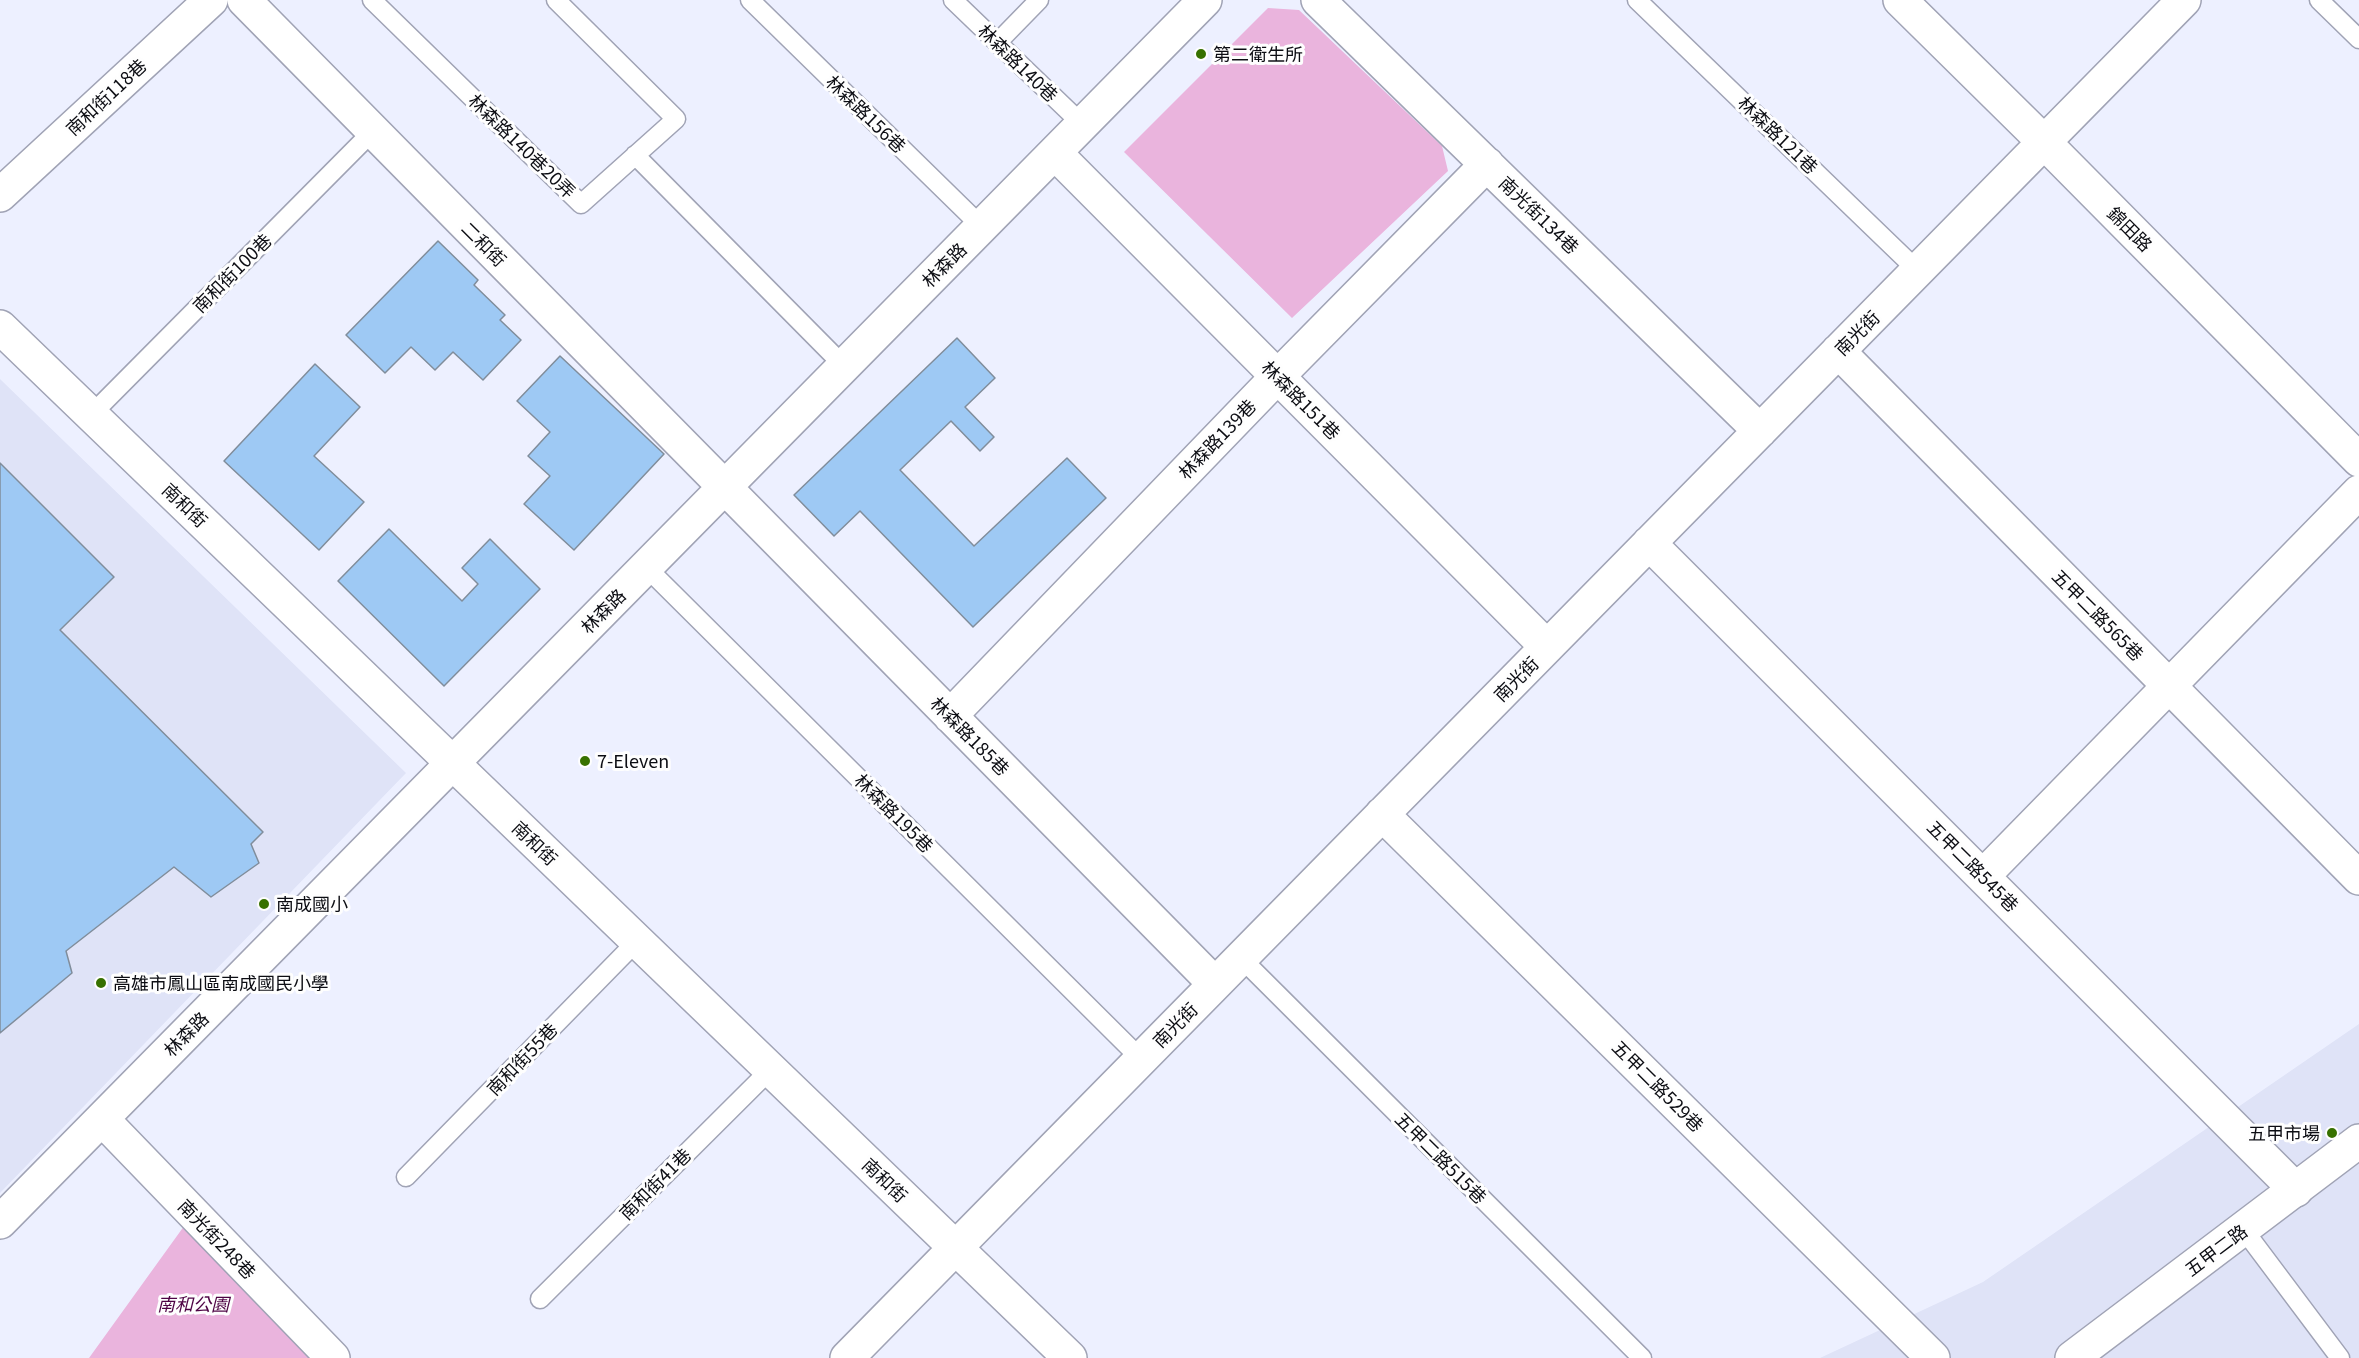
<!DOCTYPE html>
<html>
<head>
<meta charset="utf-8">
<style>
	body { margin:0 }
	canvas { display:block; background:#edf0ff }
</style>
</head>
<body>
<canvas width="2359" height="1358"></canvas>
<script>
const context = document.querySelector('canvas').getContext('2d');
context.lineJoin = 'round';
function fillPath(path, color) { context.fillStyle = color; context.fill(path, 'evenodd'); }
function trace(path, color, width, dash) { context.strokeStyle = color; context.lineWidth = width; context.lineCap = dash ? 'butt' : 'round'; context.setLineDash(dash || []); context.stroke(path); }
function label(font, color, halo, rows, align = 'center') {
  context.font = font + ' Georgia,"Noto Sans TC",serif'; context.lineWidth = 6; context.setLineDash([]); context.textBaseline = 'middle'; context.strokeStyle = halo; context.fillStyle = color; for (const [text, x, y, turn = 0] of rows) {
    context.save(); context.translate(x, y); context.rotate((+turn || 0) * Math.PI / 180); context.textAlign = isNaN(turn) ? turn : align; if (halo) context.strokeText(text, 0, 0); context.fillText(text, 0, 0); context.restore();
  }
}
fillPath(new Path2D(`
	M0,379L406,773L0,1193Z
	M2359,1024V1358H1820L1983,1282Z`), '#dfe3f7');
fillPath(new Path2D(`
	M1268,8L1299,10L1442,146L1448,171L1292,318L1124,152Z
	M187,1222L321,1358H89Z`), '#eab4dd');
const building = new Path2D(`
	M438,241L478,280L474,285L505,315L500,320L521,340L483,380L453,352L435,370L411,347L385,373L346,335Z
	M957,338L995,378L965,407L994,437L980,451L951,421L900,470L974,546L1067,458L1106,498L973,627L860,511L834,536L794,495Z
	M560,356L664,454L574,550L524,504L550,476L528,456L550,432L517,401Z
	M315,364L360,407L314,456L364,502L319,550L224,461Z
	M0,463L114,577L60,630L263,832L251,844L259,863L211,897L174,867L66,951L72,973L0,1033Z
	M389,529L462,601L478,584L462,568L490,539L540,589L444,686L338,581Z`);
fillPath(building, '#9ec9f4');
trace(building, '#808d9b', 1.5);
const service = new Path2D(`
	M372,0L581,204L676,119L556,0
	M750,0L982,227
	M953,0L1083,125
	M1637,0L1918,271
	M2319,0L2359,39
	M997,43L1039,0
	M635,155L844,366
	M91,415L373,131
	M646,567L1141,1059
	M1241,958L1642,1358
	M406,1177L637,941
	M2244,1230L2340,1358
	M540,1299L771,1069`);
const minor = new Path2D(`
	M244,0L1215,984
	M1318,0L1760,431
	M1900,0L2044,142L2359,460
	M1055,153L1547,647
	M0,195L211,0
	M0,327L1070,1358
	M1838,351L2359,878
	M1649,543L2296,1190
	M950,716L1277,377L1487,164
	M1382,814L1933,1358
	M1983,876L2359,492
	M102,1119L333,1358
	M0,1222L1205,0
	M847,1358L2184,0`);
const secondary = new Path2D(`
	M2072,1358L2359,1141`);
trace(service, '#a0a3b5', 21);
trace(minor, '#a0a3b5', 36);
trace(secondary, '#a0a3b5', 36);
trace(service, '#fff', 18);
trace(minor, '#fff', 33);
trace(secondary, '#fff', 33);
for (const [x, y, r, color] of [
	[1201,54,6,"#377100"],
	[585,761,6,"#377100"],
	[264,904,6,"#377100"],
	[101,983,6,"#377100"],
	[2332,1133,6,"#377100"]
]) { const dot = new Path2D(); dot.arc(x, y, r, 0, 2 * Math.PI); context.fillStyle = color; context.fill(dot); trace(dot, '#fefefe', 2); }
label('18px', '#0c0d13', '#fefefe', [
	["第二衛生所",1213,54],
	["7-Eleven",597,761],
	["南成國小",276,904],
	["高雄市鳳山區南成國民小學",113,983],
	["五甲市場",2320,1133,"right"]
], 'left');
label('18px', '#0c0d13', '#fefefe', [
	["林森路140巷",1018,63,44],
	["南和街118巷",106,97,-43],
	["林森路156巷",866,114,44],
	["林森路121巷",1778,135,44],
	["林森路140巷20弄",522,146,44],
	["南光街134巷",1539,215,44],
	["錦田路",2130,229,45],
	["二和街",484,244,45],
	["林森路",944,265,-45],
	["南和街100巷",232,273,-45],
	["南光街",1857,333,-45],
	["林森路151巷",1301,400,45],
	["林森路139巷",1217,439,-46],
	["南和街",185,505,44],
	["林森路",603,611,-45],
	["五甲二路565巷",2098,615,45],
	["南光街",1516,679,-45],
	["林森路185巷",970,736,45],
	["林森路195巷",894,813,45],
	["南和街",535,843,44],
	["五甲二路545巷",1973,866,45],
	["南光街",1175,1025,-45],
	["林森路",186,1034,-45],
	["南和街55巷",522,1059,-46],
	["五甲二路529巷",1658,1086,45],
	["五甲二路515巷",1441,1158,45],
	["南和街",885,1180,44],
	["南和街41巷",655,1184,-45],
	["南光街248巷",217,1239,46],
	["五甲二路",2216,1250,-37]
]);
label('italic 18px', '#4d0344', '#fefefe', [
	["南和公園",193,1304]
]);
</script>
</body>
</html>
